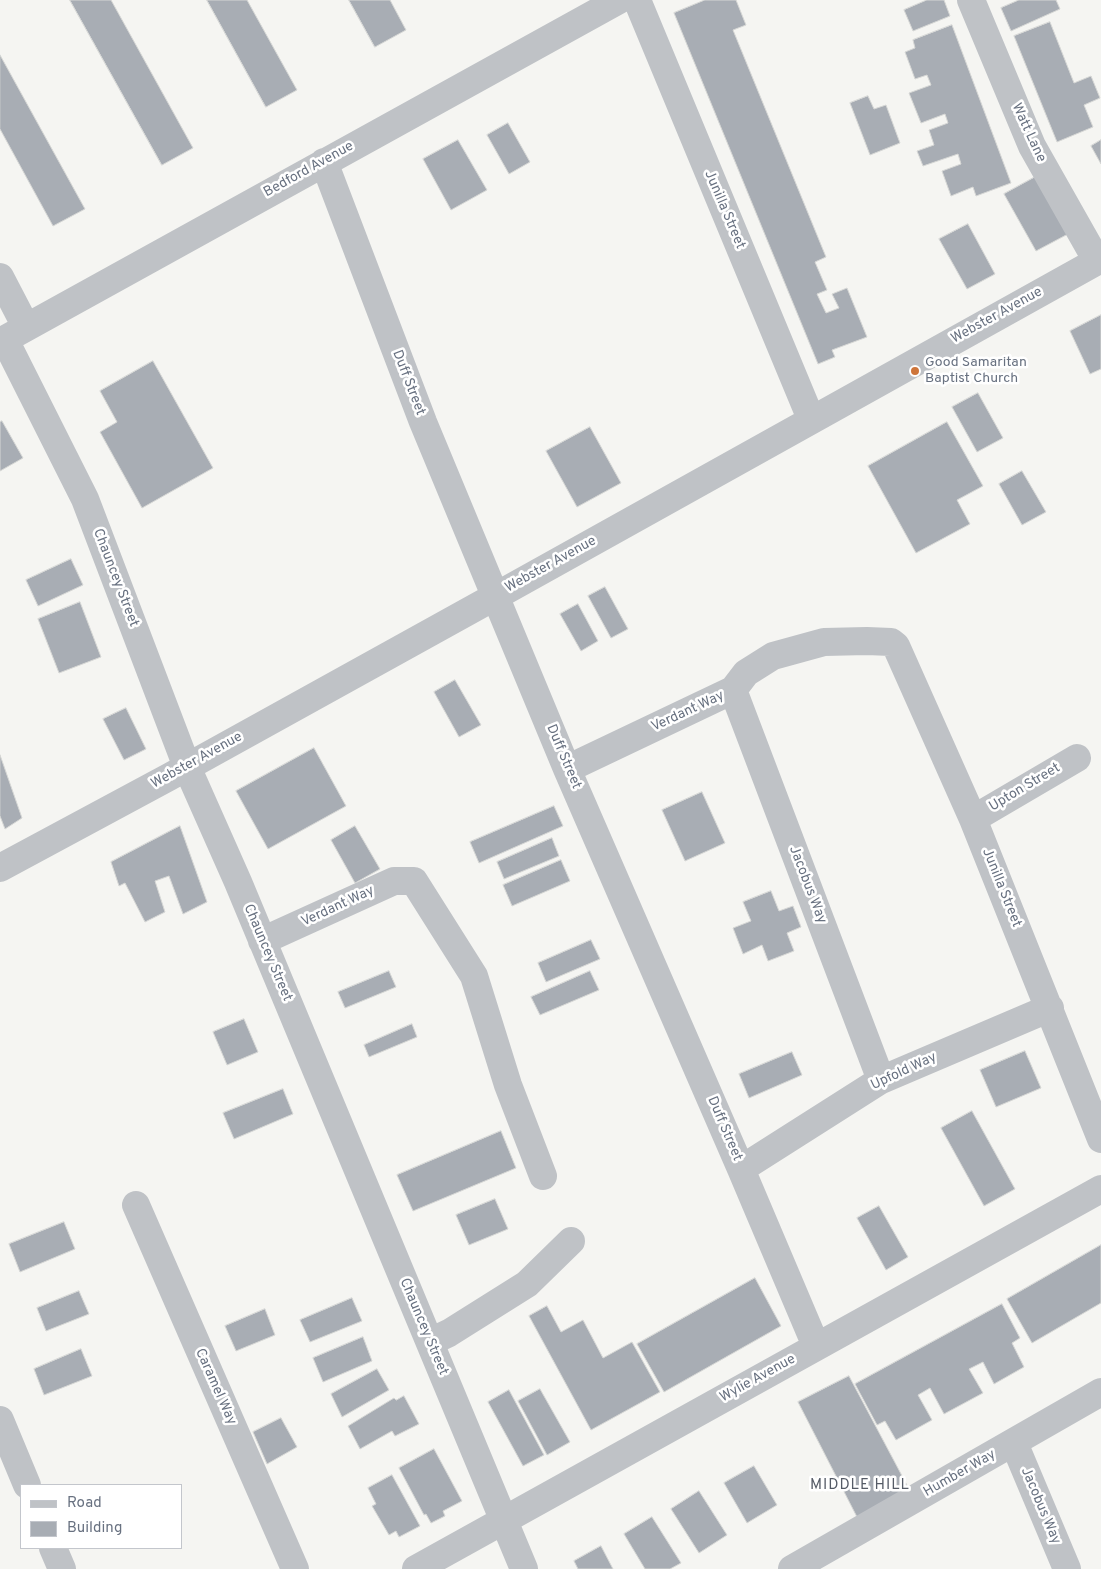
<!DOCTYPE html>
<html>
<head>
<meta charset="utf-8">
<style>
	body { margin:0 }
	#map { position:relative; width:1101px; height:1569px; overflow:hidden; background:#f5f5f2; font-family:Overpass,sans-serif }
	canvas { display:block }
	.legend { position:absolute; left:20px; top:1484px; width:162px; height:65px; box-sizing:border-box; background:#fff; border:1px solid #c3c6cc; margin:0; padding:6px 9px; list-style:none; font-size:15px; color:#687180 }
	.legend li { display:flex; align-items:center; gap:10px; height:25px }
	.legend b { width:25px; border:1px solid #c3c6cc }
</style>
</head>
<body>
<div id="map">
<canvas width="1101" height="1569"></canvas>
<ul class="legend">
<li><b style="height:6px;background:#bfc2c6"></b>Road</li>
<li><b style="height:14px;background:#a8adb4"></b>Building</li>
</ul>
</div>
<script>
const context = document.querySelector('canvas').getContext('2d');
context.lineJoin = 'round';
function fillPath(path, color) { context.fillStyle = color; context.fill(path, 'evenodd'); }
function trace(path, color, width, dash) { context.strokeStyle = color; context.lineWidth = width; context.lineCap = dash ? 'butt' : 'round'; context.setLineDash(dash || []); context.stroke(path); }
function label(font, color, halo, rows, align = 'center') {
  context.font = font + ' Overpass,sans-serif'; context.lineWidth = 5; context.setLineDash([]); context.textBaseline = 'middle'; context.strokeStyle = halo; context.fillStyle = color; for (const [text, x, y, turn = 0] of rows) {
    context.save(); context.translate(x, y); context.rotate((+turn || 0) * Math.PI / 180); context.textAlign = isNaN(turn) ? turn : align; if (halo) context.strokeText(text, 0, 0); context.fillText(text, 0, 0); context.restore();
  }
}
const building = new Path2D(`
	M70,0H111L193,148L162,165Z
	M207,0H247L297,90L266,107Z
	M349,0H390L406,30L375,47Z
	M705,0H736L746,25L733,30L826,257L815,262L827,290L817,294L826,313L839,308L832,294L847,288L867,337L832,350L835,357L818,364L674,13Z
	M927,0H944L950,16L913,31L904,10Z
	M1019,0H1056L1060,9L1011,31L1001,8Z
	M1050,22L1074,83L1091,76L1100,98L1084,105L1093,127L1057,142L1014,36Z
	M952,25L1011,183L976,196L973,187L951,196L942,171L961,164L958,154L923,166L917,151L934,145L929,130L948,123L945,114L921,123L909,93L931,85L927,75L915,79L905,52L915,48L913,40Z
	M0,55L85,209L53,226L0,129Z
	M868,96L874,109L886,105L900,143L870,155L850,103Z
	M508,123L530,162L509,174L487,135Z
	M458,140L487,190L451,210L423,159Z
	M1101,140V164L1091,146Z
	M1037,176L1068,234L1036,251L1004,194Z
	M968,224L995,274L967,289L939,239Z
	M1101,315V369L1090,374L1070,331Z
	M153,361L213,468L142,508L100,432L117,422L100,391Z
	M978,393L1003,438L977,452L952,407Z
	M2,421L23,458L0,471V422Z
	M947,422L983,486L957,500L970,524L916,553L868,466Z
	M590,427L621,483L577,507L546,451Z
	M1022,471L1046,512L1022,525L999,484Z
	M71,559L83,585L38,606L26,580Z
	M605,587L628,629L611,638L588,596Z
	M80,602L101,657L59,673L38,619Z
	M578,604L598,641L581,651L560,614Z
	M455,680L481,725L459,737L434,692Z
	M126,708L146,749L124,760L103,719Z
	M314,748L346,806L268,849L236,791Z
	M0,755L22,818L5,829L0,816Z
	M702,792L725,843L685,861L662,810Z
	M554,806L563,826L479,863L470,842Z
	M180,826L207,902L183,914L169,876L155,881L165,912L145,922L125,883L119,886L111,862Z
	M355,826L380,869L355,883L331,840Z
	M552,838L559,856L504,879L497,862Z
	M561,860L570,881L512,906L503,885Z
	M771,891L779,911L793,906L801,927L787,933L794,951L768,961L762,945L743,954L733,928L751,921L743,902Z
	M591,940L600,959L546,982L538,963Z
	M389,971L396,987L345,1008L338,992Z
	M590,971L599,990L540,1015L531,997Z
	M244,1019L258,1052L227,1065L213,1032Z
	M412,1024L417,1037L369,1057L364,1045Z
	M1025,1051L1041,1088L996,1107L980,1070Z
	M792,1052L802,1075L749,1098L739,1074Z
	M283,1089L293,1114L234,1139L223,1113Z
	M972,1111L1015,1189L984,1206L941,1128Z
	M501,1131L516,1168L413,1211L397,1175Z
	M495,1199L508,1229L469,1245L456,1215Z
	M879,1206L908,1257L886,1270L857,1218Z
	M64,1222L75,1249L20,1272L9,1244Z
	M1101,1245V1303L1032,1343L1007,1299Z
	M755,1278L781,1326L664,1392L637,1344Z
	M79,1291L89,1314L46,1331L37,1308Z
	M352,1298L362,1321L310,1342L300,1320Z
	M1002,1304L1020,1338L1012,1343L1024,1367L994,1384L983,1362L969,1369L983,1393L944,1414L930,1388L918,1395L932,1420L896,1440L885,1421L877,1425L855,1384Z
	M547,1306L561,1332L583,1320L603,1358L632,1342L660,1392L591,1430L529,1316Z
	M265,1309L275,1335L236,1351L225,1326Z
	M363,1337L372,1361L323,1382L313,1358Z
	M81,1349L92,1376L44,1395L34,1369Z
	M377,1369L389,1390L342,1417L331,1394Z
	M849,1376L909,1489L857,1517L798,1402Z
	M540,1389L570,1442L547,1455L518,1401Z
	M509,1390L544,1455L523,1466L488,1402Z
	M404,1396L419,1424L395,1436L392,1431L360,1449L348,1426L394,1398L396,1400Z
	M281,1418L297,1447L267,1464L253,1432Z
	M434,1449L462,1501L443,1511L445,1516L431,1523L426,1514L424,1515L399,1468Z
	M754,1466L777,1505L747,1523L724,1483Z
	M392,1475L420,1526L399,1537L396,1531L389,1535L372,1506L376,1504L368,1488Z
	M699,1491L727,1535L699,1553L671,1509Z
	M652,1517L681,1563L670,1569H645L624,1534Z
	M601,1546L613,1569H578L574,1561Z`);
fillPath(building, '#a8adb4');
trace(building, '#d6d7d5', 1);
trace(new Path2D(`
	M637,0L811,419
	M971,0L1032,146L1097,261
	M324,162L423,422L567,769L741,1169L816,1346
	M0,277L26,327
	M5,340L85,499L187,767L238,882L524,1569
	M0,342L619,0
	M733,690L881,1080
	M567,769L733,690L746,673L773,656L824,642L867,641L891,642L896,646L973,819L1101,1139
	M973,819L1077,758
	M0,868L169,777L496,596L1101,259
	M262,941L394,881H414L474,976L508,1085L543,1176
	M741,1169L881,1080L1050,1008
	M136,1205L295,1569
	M430,1342L449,1333L527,1284L571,1241
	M0,1420L27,1485
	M1014,1443L1067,1569
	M53,1548L62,1569
	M416,1569L1101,1189
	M792,1569L1101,1392`), '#bfc2c6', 28);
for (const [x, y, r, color] of [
	[915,371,5,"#ce753a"]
]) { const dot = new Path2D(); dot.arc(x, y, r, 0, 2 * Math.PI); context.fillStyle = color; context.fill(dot); trace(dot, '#fff', 2); }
label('14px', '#687180', '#fff', [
	["Watt Lane",1028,133,65],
	["Bedford Avenue",309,170,-29],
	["Junilla Street",724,210,67],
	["Webster Avenue",997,316,-29],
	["Duff Street",408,383,69],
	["Webster Avenue",551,565,-29],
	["Chauncey Street",115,578,69],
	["Verdant Way",688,712,-25],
	["Duff Street",563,757,67],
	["Webster Avenue",197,761,-29],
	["Upton Street",1025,788,-31],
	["Jacobus Way",807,885,69],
	["Junilla Street",1001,888,68],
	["Verdant Way",338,907,-25],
	["Chauncey Street",267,953,67],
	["Upfold Way",904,1072,-25],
	["Duff Street",724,1129,67],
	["Chauncey Street",423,1327,67],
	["Wylie Avenue",758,1379,-29],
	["Caramel Way",215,1387,66],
	["Humber Way",960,1474,-30],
	["Jacobus Way",1040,1506,67]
]);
label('14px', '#687180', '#fff', [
	["Good Samaritan",925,363],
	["Baptist Church",925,379]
], 'left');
context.letterSpacing = '1px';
label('15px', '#555b66', '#fff', [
	["MIDDLE HILL",860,1486]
]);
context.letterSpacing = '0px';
</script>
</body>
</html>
